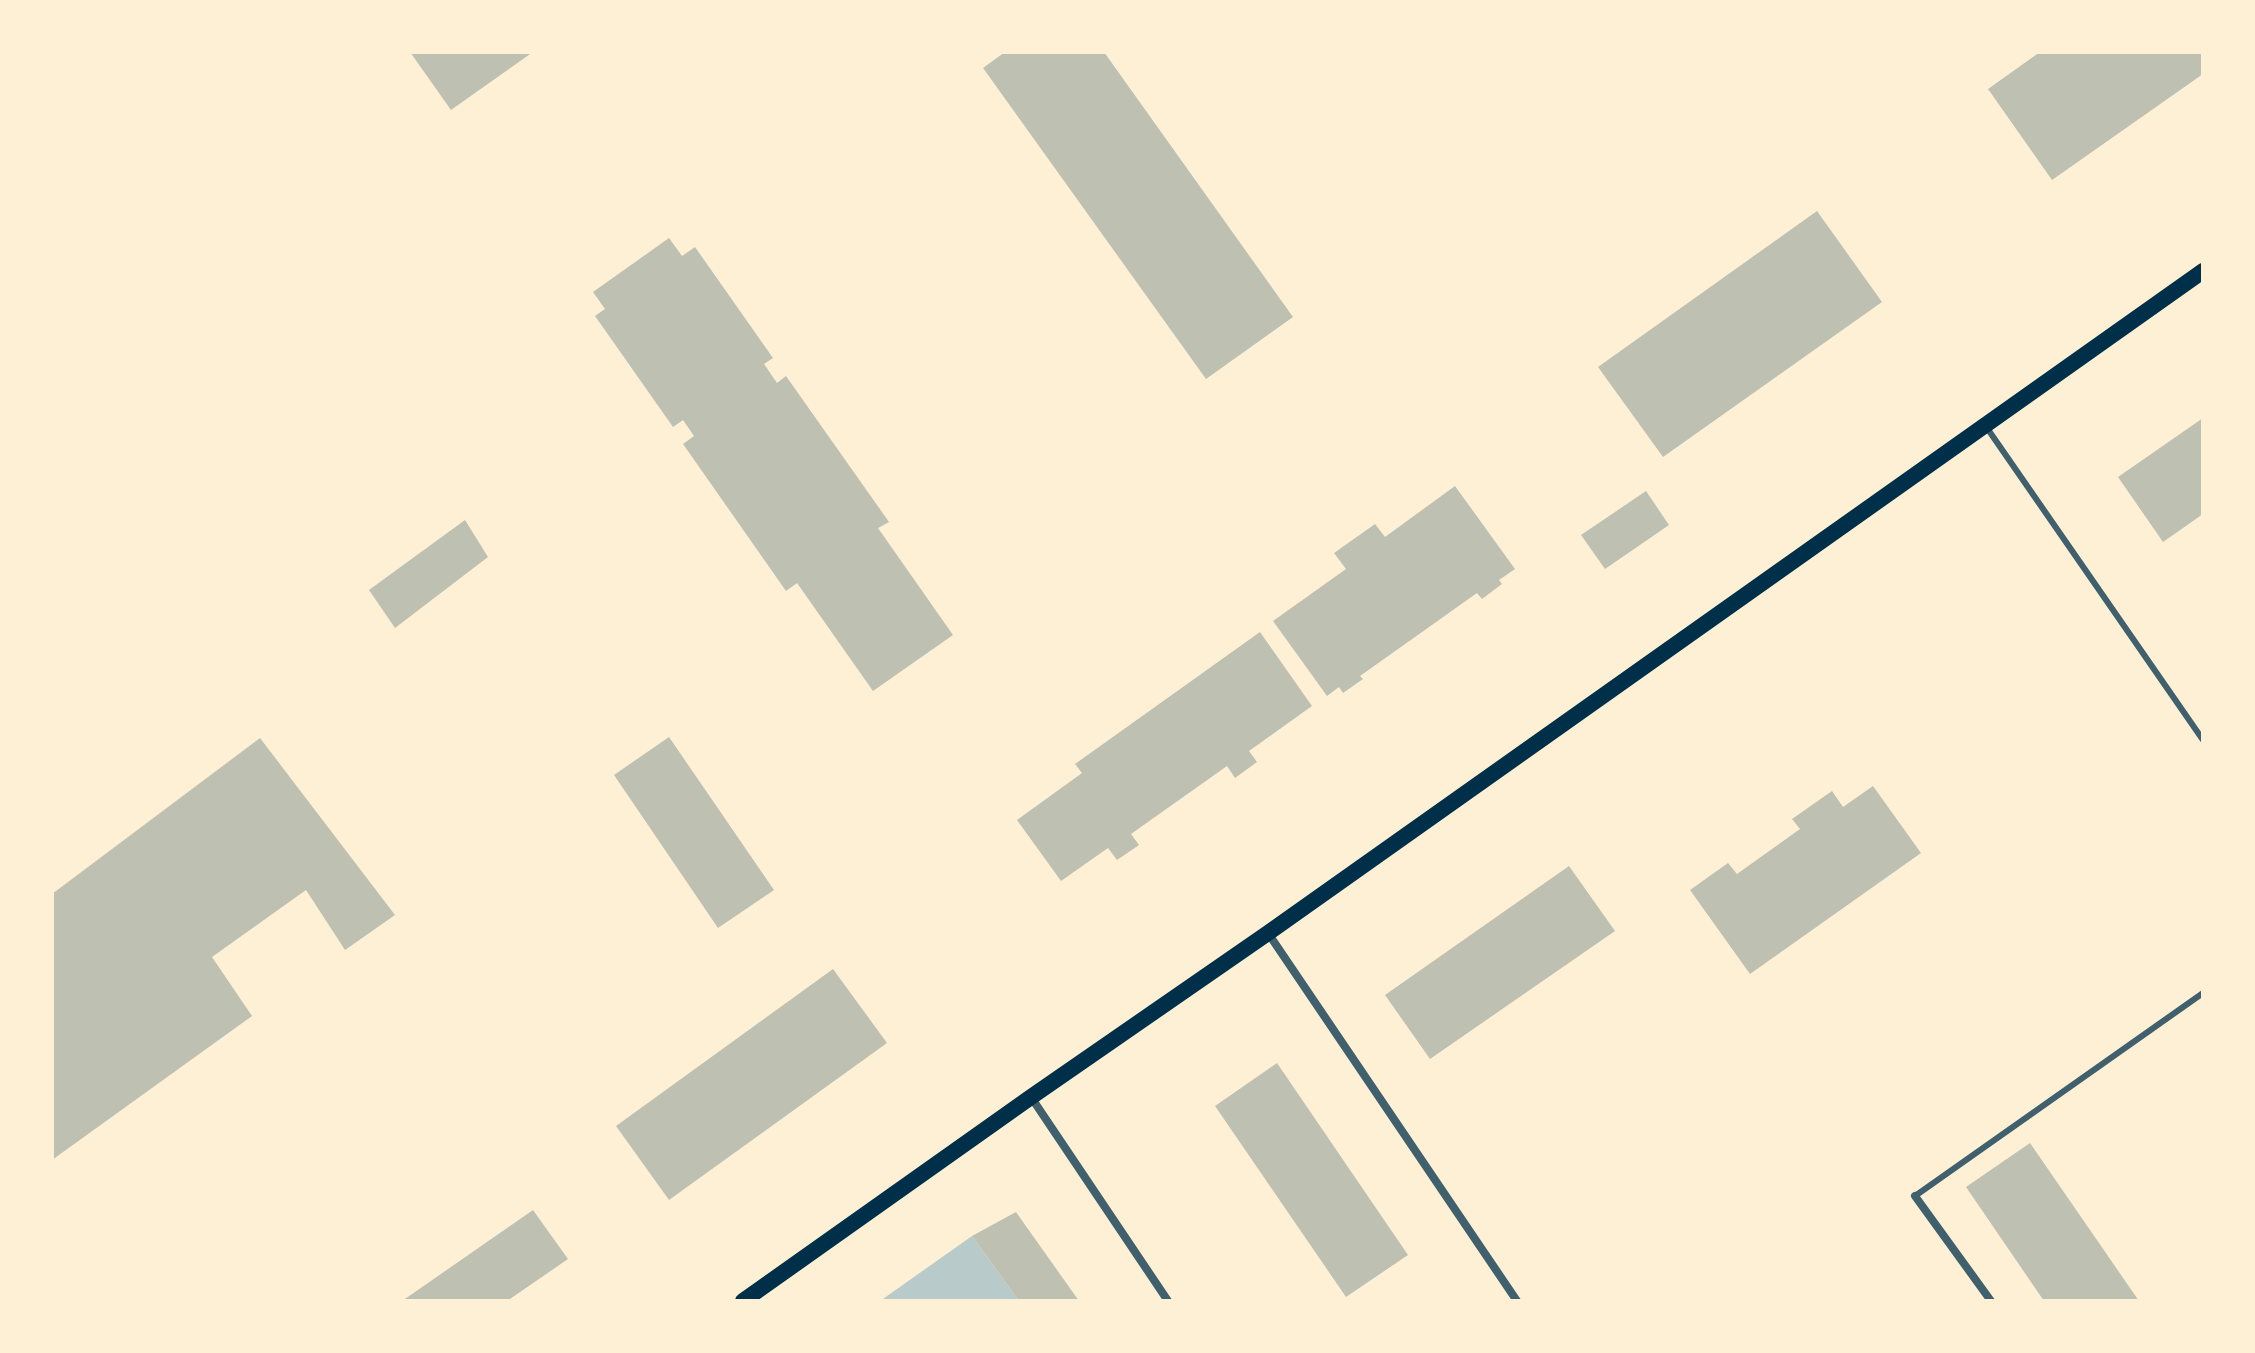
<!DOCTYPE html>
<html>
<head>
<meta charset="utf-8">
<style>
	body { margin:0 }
	#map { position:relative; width:2255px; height:1353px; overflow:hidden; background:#fdf0d5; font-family:"Roboto Condensed",sans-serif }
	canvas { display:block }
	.frame { position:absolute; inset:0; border:54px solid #fdf0d5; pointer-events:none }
</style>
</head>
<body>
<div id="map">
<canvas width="2255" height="1353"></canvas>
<div class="frame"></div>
</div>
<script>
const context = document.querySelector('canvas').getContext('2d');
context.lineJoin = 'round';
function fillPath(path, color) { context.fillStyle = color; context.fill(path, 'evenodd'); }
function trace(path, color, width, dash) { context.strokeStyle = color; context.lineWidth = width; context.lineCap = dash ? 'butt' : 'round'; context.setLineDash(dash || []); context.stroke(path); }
fillPath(new Path2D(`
	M972,1236L1019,1301H880Z`), '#b9caca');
fillPath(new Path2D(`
	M410,52H533L451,110Z
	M1005,52H1104L1293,317L1206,379L983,68Z
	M2040,52H2203V74L2052,180L1988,89Z
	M1817,211L1882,302L1663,457L1598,367Z
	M669,238L682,256L695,247L773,358L764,364L777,383L786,376L889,522L878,528L953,635L873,691L797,583L786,591L683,444L694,436L683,420L673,427L595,316L605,309L593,292Z
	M2203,418V514L2163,542L2118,477Z
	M1455,486L1515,569L1499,580L1502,584L1482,599L1477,593L1360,676L1363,679L1343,693L1339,687L1327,696L1273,621L1346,569L1334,553L1375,524L1385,537Z
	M1646,491L1669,525L1605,569L1581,535Z
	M465,520L488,557L395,628L369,590Z
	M1260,632L1312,706L1249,751L1257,762L1235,778L1227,766L1131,834L1139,845L1117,860L1108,848L1061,881L1017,820L1082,773L1075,764Z
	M669,737L774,890L718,928L614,775Z
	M260,738L395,915L345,950L306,890L212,957L252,1016L52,1160V894Z
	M1873,786L1921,853L1750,974L1690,890L1728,863L1737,874L1800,829L1792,819L1832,791L1843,807Z
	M1569,866L1615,931L1430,1059L1385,995Z
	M833,969L887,1043L669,1200L616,1126Z
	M1277,1063L1408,1255L1346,1297L1215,1106Z
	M2030,1143L2139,1301H2044L1966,1187Z
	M533,1210L568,1259L507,1301H402Z
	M1016,1212L1079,1301H1019L972,1236Z`), '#bec0b2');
trace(new Path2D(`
	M1987,428L2203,740
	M1915,1196L2203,993`), '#3f606c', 6);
trace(new Path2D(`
	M1268,933L1517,1301
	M1031,1097L1168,1301
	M1915,1196L1991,1301`), '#3f606c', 8);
trace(new Path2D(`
	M743,1301L1031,1097L1268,933L2203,271`), '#003049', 16);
</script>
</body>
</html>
